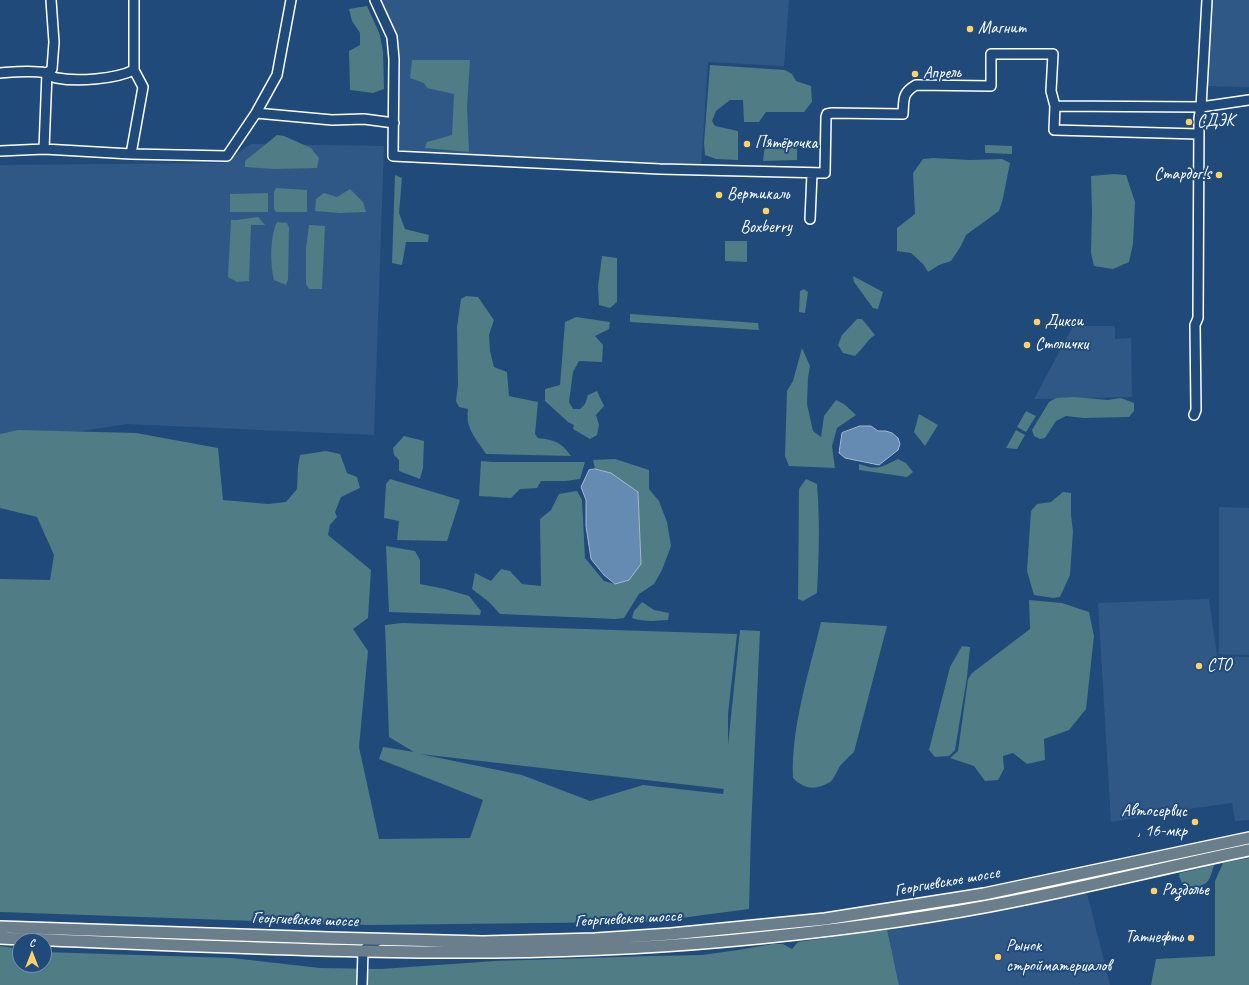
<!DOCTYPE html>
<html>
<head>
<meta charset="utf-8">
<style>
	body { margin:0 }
	#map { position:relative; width:1249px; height:985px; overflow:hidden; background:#1f4a7a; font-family:Caveat,sans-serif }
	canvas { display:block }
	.north { position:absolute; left:12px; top:933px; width:40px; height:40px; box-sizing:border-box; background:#1f4a7a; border:1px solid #7992af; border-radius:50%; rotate:0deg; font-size:11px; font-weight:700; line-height:16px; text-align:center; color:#fff }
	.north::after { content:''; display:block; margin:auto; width:14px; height:18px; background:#ffd166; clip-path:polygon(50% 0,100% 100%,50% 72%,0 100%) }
</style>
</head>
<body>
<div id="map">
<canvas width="1249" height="985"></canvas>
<div class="north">С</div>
</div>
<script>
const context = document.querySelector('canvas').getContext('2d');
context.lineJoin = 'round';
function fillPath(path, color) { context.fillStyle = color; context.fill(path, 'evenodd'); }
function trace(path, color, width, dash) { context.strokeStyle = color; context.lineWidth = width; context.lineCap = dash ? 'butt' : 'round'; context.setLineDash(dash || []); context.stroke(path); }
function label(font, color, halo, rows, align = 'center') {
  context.font = font + ' Caveat,sans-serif'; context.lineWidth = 4; context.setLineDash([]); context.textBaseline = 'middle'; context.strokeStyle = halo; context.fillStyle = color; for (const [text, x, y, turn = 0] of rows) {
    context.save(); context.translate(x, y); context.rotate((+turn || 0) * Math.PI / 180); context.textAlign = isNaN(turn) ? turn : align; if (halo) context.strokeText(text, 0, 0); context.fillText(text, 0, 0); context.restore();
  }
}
fillPath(new Path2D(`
	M381,0H789L784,66L708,62L701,167L399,150L397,34Z
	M1211,0H1249V87L1208,86Z
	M251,144L384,146L374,435L127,424L0,444V165L223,163Z
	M1073,326H1115V339L1131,338L1132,397L1034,399Z
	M1219,507L1249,508V655L1219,654Z
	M1209,599L1217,656L1249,657V820L1235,821L1232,803L1195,808L1111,822L1098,603Z
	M1087,893L1110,985H899L887,929Z`), '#305887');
fillPath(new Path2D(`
	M367,6L380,35L383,52L384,89L373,93L350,90L349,51L360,45V33L352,21L349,9Z
	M412,60H470L467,107L469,152L425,148L427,142L452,135L454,94L427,88L424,83L410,78Z
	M710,65L785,70L792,74L796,81L811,86L812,102L804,112H766L759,122H744L743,100H730L716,111L712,121L715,126L738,131V160L716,159L705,155L704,143Z
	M277,135L284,136L311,148L319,158L317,168L274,169L245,167V161Z
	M765,145L797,148V160L763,161Z
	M985,145L1012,146V154L985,153Z
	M933,158L970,160L1002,159L1010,163L1003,198L999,211L966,235L961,246L951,261L939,265L928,272L923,264L911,253L897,251V228L915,214L913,173L923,159Z
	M1114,174L1126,175L1135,202L1133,244L1129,262L1113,269L1094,266L1091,253L1092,210L1091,176Z
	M395,175L402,178L399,213L405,229L429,235L428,242H406L402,265L392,263Z
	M276,188L307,190V212H276L274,209V192Z
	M350,189L363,202L366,212L340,213L315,211L316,199L324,193L337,197Z
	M268,193V212H230V194Z
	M258,217L265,225H251L249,281L237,282L228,277L231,220H237Z
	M277,222L287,223L289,228L288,279L286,285L274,280C270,264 270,236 277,222Z
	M309,225L325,226L322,289H309L306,284V249Z
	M725,241H747V262L725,261Z
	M602,256L617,258V302L610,308L599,305L598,286Z
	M853,276L883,292L878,309L873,308L854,282Z
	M804,289L808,292L805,313L799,312L800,291Z
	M466,296L478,297L494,320L489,335L490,351L494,367L507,372L509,396L538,402L535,434L538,438C555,440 561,442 571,456L486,454C476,438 465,429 468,409L459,407L456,401L458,384L457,327L461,299Z
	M630,314L758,323L759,330L630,322Z
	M576,317L610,322L609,329L595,336L603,345L602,362L579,361L573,372L569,402L573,409H580L585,404L588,395L597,391L604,406L596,415L599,425L597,435L590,439L573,429L574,425L568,422L545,401V389L560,385L565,322Z
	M857,319H862L875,335C866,341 863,349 855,356L843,353L838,345L842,335Z
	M802,348L810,366L808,378L807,404L813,431L821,437L824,416L836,400L844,404L856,415L837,428L832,446L835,468L789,466L785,456L787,391L793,381Z
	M1074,397L1108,400L1121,398L1134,403V411L1129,417L1084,418L1066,416L1056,421L1045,438L1040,439L1034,436L1032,430L1049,402L1056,398Z
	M1026,411L1036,416L1026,432L1017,427Z
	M919,414L938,425L925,446L914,432Z
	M18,430L136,433L218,448L223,500L268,504L286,502L297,489L298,466L300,455L326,451L340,454L347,473L357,477L360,488L341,497L335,512L337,517L330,525L328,535L371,570L368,618L353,629L368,651L359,747L379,839L470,838L483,800L379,759L383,747L414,752L389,737L385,625L402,623L737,634L728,714V745L740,630L760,631L751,830L749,909L658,921L633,922L368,925L0,912V579L50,580L54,555L37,517L0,508V434ZM420,754L724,789L723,794L643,785L590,801L522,775Z
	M1016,430L1025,435L1017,449L1006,448Z
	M404,436L424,441L423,468L420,479L399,471V460L394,455L393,448Z
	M615,459L649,470V489L659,501L667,522L671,546L662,570L654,584L639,594L624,618L616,619L500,614L489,602L472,589L475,573L491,581L501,569L510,571L522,584L541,586L540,519L551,510L559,494L577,491L582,500L585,558L604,581L615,584L611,473L595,469L593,460Z
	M898,459L906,463L913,472L907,477L859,470V464C878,471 881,467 898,459Z
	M481,461L493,462H585L580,479L566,481H541L537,488L520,489L511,498L479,496Z
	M390,479L460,500L447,541L397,540L399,521L384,518L386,484Z
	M806,479L817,484C820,520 819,557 817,593L803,601L798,599L799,489Z
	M1063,492L1071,493V515L1073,531L1070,575L1060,597L1053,598L1034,595L1027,571L1031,511L1037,504L1051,502Z
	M386,546L415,551L420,560V584L445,589L469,596L481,611L480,615L389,612Z
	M1029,600L1062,603L1089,612L1094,636L1086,709L1069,730L1044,739L1045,760L1027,764L1013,753L1003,756L1004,769L998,780L985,781L974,766L950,758L958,751L968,679L972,673L1030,629Z
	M642,602L654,610L669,613L668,620C656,621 644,622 632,618L634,611Z
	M821,622L887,626L854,752C849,757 844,761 840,766C837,771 834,779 830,782C815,791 804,789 793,778C791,726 809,673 821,622Z
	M962,646L970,647L967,677L955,750L949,756L935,757L929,750L950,667Z
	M1249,858V985H1151L1156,959L1215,956V881L1223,863Z
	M1149,863L1150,866C1028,894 906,917 782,931C691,941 600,943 509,945L720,934Z
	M1214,865C1208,887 1207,883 1187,890L1184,888L1179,876L1180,873Z
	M887,929L899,985H0V946L20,949V965H44V952L232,958L320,968L381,969L495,961L650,956L702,955L738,950L773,944H783L792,949L798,942Z
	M0,930L347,943V945L0,934Z`), '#4f7c85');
const water = new Path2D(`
	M860,426H871L878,431H886L892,433L898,438L900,444L898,450L879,465L845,458L839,453L842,433Z
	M595,469L611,473L638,492L641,564L629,580L615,584L604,575L591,559L586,526V500L581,487L589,470Z`);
fillPath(water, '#658bb2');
trace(water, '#a3b9d1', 1);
const minor = new Path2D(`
	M51,0L54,42L52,69L47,73L44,149L131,154L227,156L256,113L277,75L291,0
	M375,0L392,37L394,59L393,156L660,169L825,173L826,117L827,114L832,113L903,114C904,99 902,93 916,85L991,86V54H1053L1051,91L1055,106L1054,130L1198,134
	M0,73C14,72 32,70 46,73C50,74 53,78 57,78C77,82 116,79 134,70
	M1055,106L1201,107L1249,100
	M256,113L332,120L364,119L394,123
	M0,151L44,149
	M131,154L143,87L134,70V0
	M810,219L812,174
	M1194,415L1196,410L1195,325L1198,318L1199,118L1201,107L1207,0
	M362,985L363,951L368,946L380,940`);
const major = new Path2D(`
	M0,927L329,938L483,942L595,939L671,934L825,919L984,894L1249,838
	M0,938C242,947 485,963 726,941C814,933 903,922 989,906C1076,890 1162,868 1249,850`);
trace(minor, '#fff', 12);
trace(major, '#fff', 14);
trace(minor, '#1f4a7a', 9);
trace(major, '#6b7e8b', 11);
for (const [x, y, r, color] of [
	[970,29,4,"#ffd166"],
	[915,74,4,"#ffd166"],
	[1189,122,4,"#ffd166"],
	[747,144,4,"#ffd166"],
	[1219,175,4,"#ffd166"],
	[719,195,4,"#ffd166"],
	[766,211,4,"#ffd166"],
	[1037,322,4,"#ffd166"],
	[1027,345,4,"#ffd166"],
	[1199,666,4,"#ffd166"],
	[1195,822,4,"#ffd166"],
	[1154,891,4,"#ffd166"],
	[1191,938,4,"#ffd166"],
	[998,957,4,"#ffd166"]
]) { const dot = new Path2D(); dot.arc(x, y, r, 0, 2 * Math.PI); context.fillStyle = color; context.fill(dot); trace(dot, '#1f4a7a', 1.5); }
label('17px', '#fff', '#1f4a7a', [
	["Магнит",978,29],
	["Апрель",923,74],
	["СДЭК",1197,122],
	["Пятёрочка",755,144],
	["Стардог!s",1211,175,"right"],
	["Вертикаль",727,195],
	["Boxberry",766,228,"center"],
	["Дикси",1045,322],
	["Столички",1035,345],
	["СТО",1207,666],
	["Автосервис",1187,812,"right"],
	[", 16-мкр",1187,832,"right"],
	["Раздолье",1162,891],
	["Татнефть",1183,938,"right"],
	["Рынок",1006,947],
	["стройматериалов",1006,967]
], 'left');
label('17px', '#fff', '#1f4a7a', [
	["Георгиевское шоссе",947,882,-10],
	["Георгиевское шоссе",628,919,-3],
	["Георгиевское шоссе",305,920,2]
]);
</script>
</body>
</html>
